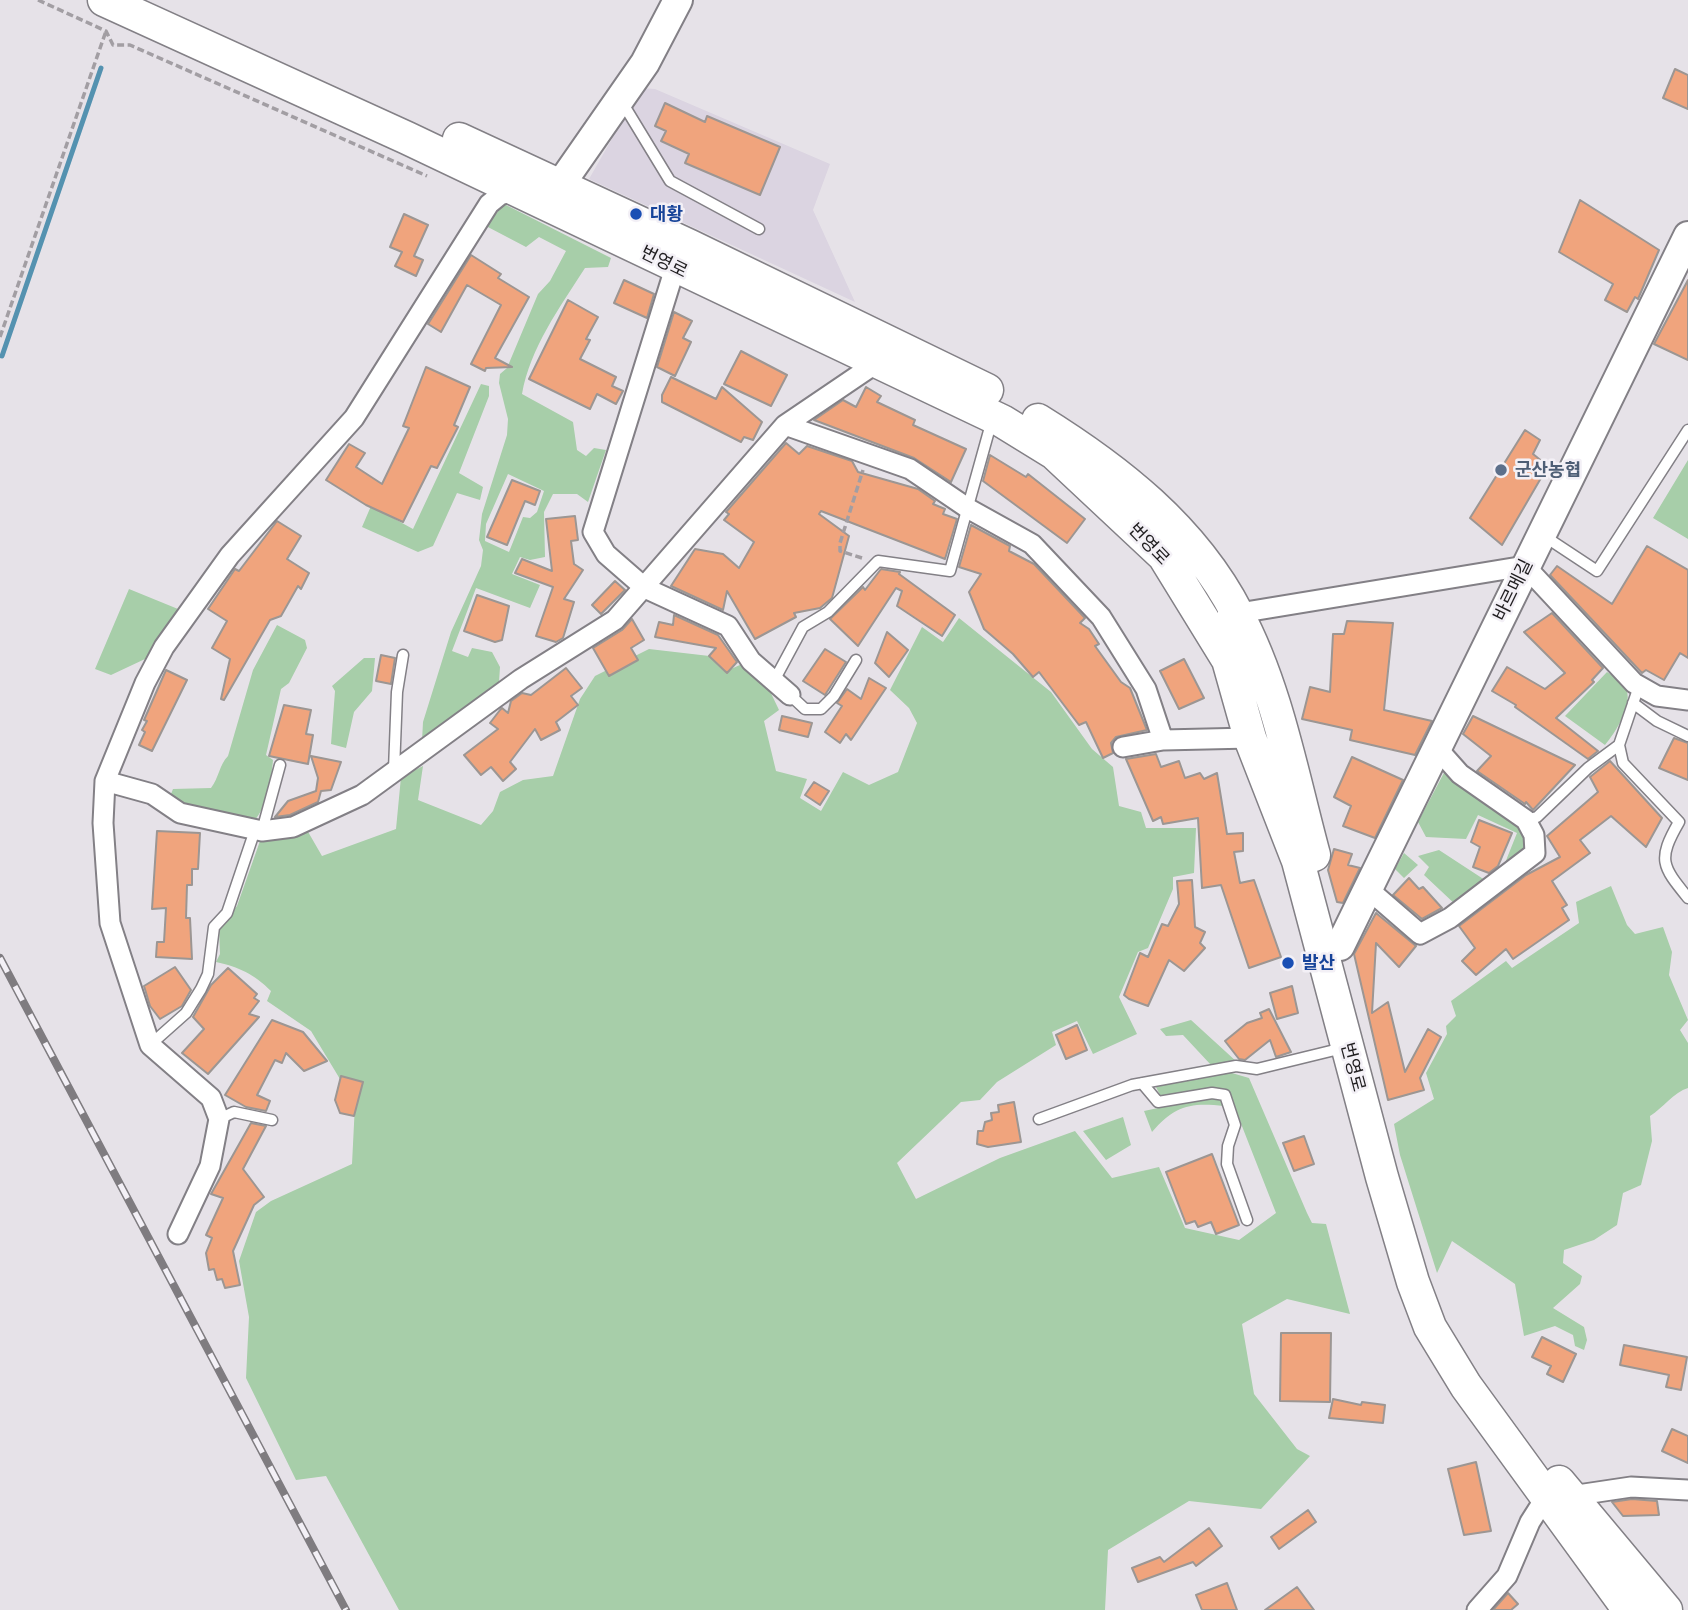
<!DOCTYPE html>
<html>
<head>
<meta charset="utf-8">
<style>
	body { margin:0 }
	canvas { display:block; background:#e6e2e8 }
</style>
</head>
<body>
<canvas width="1688" height="1610"></canvas>
<script>
const context = document.querySelector('canvas').getContext('2d');
context.lineJoin = 'round';
function fillPath(path, color) { context.fillStyle = color; context.fill(path, 'evenodd'); }
function trace(path, color, width, dash) { context.strokeStyle = color; context.lineWidth = width; context.lineCap = dash ? 'butt' : 'round'; context.setLineDash(dash || []); context.stroke(path); }
function label(font, color, halo, rows, align = 'center') {
  context.font = font + ' Lato,"Noto Sans KR",sans-serif'; context.lineWidth = 5; context.setLineDash([]); context.textBaseline = 'middle'; context.strokeStyle = halo; context.fillStyle = color; for (const [text, x, y, turn = 0] of rows) {
    context.save(); context.translate(x, y); context.rotate((+turn || 0) * Math.PI / 180); context.textAlign = isNaN(turn) ? turn : align; if (halo) context.strokeText(text, 0, 0); context.fillText(text, 0, 0); context.restore();
  }
}
fillPath(new Path2D(`
	M641,88L655,89L830,164L813,210L855,302L589,179Z`), '#dbd4e1');
fillPath(new Path2D(`
	M504,204L611,258L608,267L585,268C560,307 530,348 522,394L573,422L577,450L586,456L594,448L606,450L588,502L577,494H553L544,512L545,557L530,560L520,557L512,574L540,585L530,608L476,588L452,651L468,657L472,648L492,652L500,667L499,682L422,741L423,722L451,632L481,566L483,550L479,540L482,514L507,435L508,419L499,383L500,374L507,368L538,294L550,281L566,251L539,237L526,247L486,226ZM508,474L544,491L537,512L530,518L523,517L509,552L485,541L486,524Z
	M481,384L489,386V396L459,473L483,487L480,500L457,493L433,546L418,552L362,527L371,506L413,529Z
	M1688,460V539L1653,518Z
	M129,589L178,609L150,660L145,659L111,675L95,669Z
	M959,618L1051,692L1092,749L1113,767L1119,806L1141,812L1146,828H1196L1194,873L1173,877V889L1148,948L1138,952L1119,997L1137,1034L1093,1054L1077,1021L1052,1032L1056,1045L997,1082L980,1100L961,1102L897,1163L916,1199L1000,1158L1075,1131L1112,1178L1159,1167L1185,1228L1239,1240L1276,1213L1229,1093L1161,1097L1156,1087L1225,1071L1249,1078L1307,1213L1312,1223L1326,1224L1350,1314L1287,1299L1242,1324L1254,1394L1297,1449L1310,1456L1261,1509L1189,1501L1108,1550L1105,1610H399L326,1476L296,1480L246,1378L249,1317L239,1261L256,1212L271,1201L352,1164L355,1104L311,1031L267,1001L271,991C254,974 239,967 216,962L220,954L219,927L237,906L260,841L307,830L322,856L396,829L401,777L423,766L418,800L481,825L493,811L500,792L523,780L553,776L580,699L595,676L649,649L718,657L731,669L742,664L768,687L779,710L764,721L776,771L807,779L800,798L821,811L843,772L869,785L898,772L917,723L909,708L890,690L922,627L943,642Z
	M277,625L305,640L307,648L289,683L281,689L266,755L273,760C271,781 268,805 254,821L181,805L171,794L173,789L211,788C219,778 219,765 228,756L253,670Z
	M364,658H375L372,691L354,712L346,748L331,744L335,691L332,686Z
	M1607,672C1613,676 1621,682 1625,687C1635,703 1615,733 1605,745L1565,716Z
	M1446,769L1524,827L1530,844L1501,873L1517,833L1478,815L1466,839L1426,837L1418,822Z
	M1439,850L1491,884L1457,906L1424,875L1429,867L1418,856Z
	M1404,853L1418,865L1404,878L1395,869Z
	M1611,886L1627,925L1635,934L1663,927L1672,952L1669,975L1688,1020L1680,1030L1688,1043V1088C1674,1092 1663,1108 1650,1116L1652,1141L1641,1185L1623,1193L1617,1225L1594,1240L1564,1250L1563,1263L1582,1276L1580,1284L1553,1308L1584,1327L1587,1340L1584,1350L1575,1346L1573,1335L1555,1326L1524,1336L1515,1284L1452,1241L1437,1273L1400,1155L1394,1124L1434,1099L1426,1073L1447,1034L1446,1026L1456,1016L1451,1001L1506,961L1512,968L1579,923L1576,902Z
	M1191,1020L1237,1062L1211,1065L1183,1035L1166,1036L1160,1029Z
	M1210,1097L1222,1100L1224,1106C1190,1102 1174,1106 1152,1132L1144,1111Z
	M1123,1117L1131,1145L1106,1160L1083,1131Z`), '#a7cea9');
trace(new Path2D(`
	M2,356L101,68`), '#5492b0', 5);
const building = new Path2D(`
	M1675,69L1688,75V109L1663,98Z
	M665,103L705,122L707,116L780,147L760,195L685,163L689,154L661,141L666,131L655,126Z
	M1580,200L1659,250L1638,299L1635,297L1627,312L1605,300L1613,284L1559,252Z
	M404,214L428,225L414,256L423,260L416,276L395,266L402,252L390,247Z
	M471,255L501,274L498,278L529,297L495,358L512,367L486,368L485,371L471,364L501,305L467,285L441,332L428,324Z
	M624,280L654,294L647,318L614,303Z
	M1688,280V360L1654,344Z
	M568,300L598,317L586,339L590,340L580,359L616,377L612,386L623,391L616,404L597,394L590,409L529,379Z
	M674,312L692,321L683,338L691,342L675,376L657,367Z
	M741,351L787,375L771,406L724,384Z
	M426,367L470,387L454,425L458,427L437,468L431,466L403,522L366,505L326,480L349,444L365,453L356,467L382,484L409,428L403,426Z
	M671,377L716,399L722,387L762,422L753,440L744,437L741,442L662,402V395Z
	M866,387L881,396L877,402L915,420L913,425L966,449L951,482L914,458L814,420L843,400L856,407Z
	M1525,430L1540,440L1533,454L1548,466L1502,545L1470,518Z
	M786,443L799,454L807,446L852,461L858,472L918,489L935,501L933,504L945,509L943,514L957,519L945,559L821,511L819,514L849,536L832,598L820,608L794,613L796,617L755,639L727,591L723,610L671,586L695,549L723,554L739,568L754,542L724,520L729,514L726,512Z
	M990,455L1026,477L1028,474L1085,519L1067,543L983,481Z
	M512,480L540,491L535,505L525,501L507,545L487,537Z
	M575,516L578,540L571,541L574,564L583,570L564,599L574,602L563,638L556,642L536,636L553,587L515,573L522,559L552,571L546,519Z
	M277,521L301,536L287,559L309,573L301,589L298,586L281,616L270,620L224,700L221,699L230,659L212,648L227,621L208,609L235,569L239,571Z
	M971,525L1010,546L1009,551L1034,564L1085,618L1080,623L1089,629L1099,644L1095,646L1121,682L1130,688L1147,730L1116,737L1111,743L1113,753L1103,758L1086,722L1079,725L1039,672L1033,677L1013,654L984,629L969,592L981,574L959,567Z
	M1647,546L1688,570V658L1680,653L1664,680L1646,670L1642,673L1550,575L1557,566L1612,604Z
	M881,569L900,572L899,574L955,615L942,636L897,606L902,591L896,588L858,646L830,619L863,587L865,590Z
	M615,581L625,590L601,614L592,605Z
	M477,595L509,606L502,640L495,642L464,631Z
	M1552,613L1603,668L1592,680L1594,682L1556,718L1598,751L1588,759L1515,707L1516,705L1492,691L1507,667L1545,689L1565,673L1524,632Z
	M674,615L718,635L737,662L727,673L709,656L716,648L655,637L659,622L673,625Z
	M632,619L644,640L631,648L638,660L609,676L593,648L622,630Z
	M1347,621L1393,623L1384,710L1432,721L1415,755L1350,740L1352,730L1302,719L1310,687L1330,692L1333,634H1344Z
	M887,632L908,650L889,677L875,663Z
	M825,649L846,662L825,695L803,681Z
	M381,655L395,658L391,684L376,681Z
	M1184,659L1204,698L1179,709L1160,671Z
	M566,668L582,688L571,696L578,705L556,722L560,730L541,740L535,729L510,762L516,769L503,781L491,767L481,775L464,755L498,729L490,723L500,710L502,708L508,713L511,701L522,693L531,695Z
	M166,670L187,680L152,751L139,745L145,732L142,730L147,721L144,720Z
	M869,678L886,688L851,740L846,734L840,743L825,732L842,706L837,703L847,689L861,699Z
	M284,705L311,710L306,734L313,735L308,764L269,756Z
	M782,716L812,723L808,737L779,730Z
	M1473,716L1575,765L1533,810L1526,802L1525,804L1477,771L1491,756L1463,734Z
	M1674,738L1688,743V780L1659,768Z
	M1156,754L1161,767L1179,761L1185,778L1200,773L1204,779L1217,773L1227,834L1243,833V851L1234,852L1240,883L1254,880L1281,957L1249,968L1221,885L1202,888L1198,818L1163,824L1161,817L1153,821L1126,759Z
	M311,756L341,762L331,790L321,791L318,802L290,815L275,817L288,801L316,791L318,778Z
	M1352,757L1403,780L1375,838L1343,826L1351,806L1334,797Z
	M1610,761L1662,818L1646,847L1611,816L1580,840L1590,853L1552,881L1567,905L1562,908L1569,920L1513,959L1506,949L1476,975L1462,961L1475,948L1459,926L1526,875L1560,857L1547,836L1598,792L1590,777Z
	M814,782L829,791L820,805L805,795Z
	M1479,820L1512,833L1498,866L1489,873L1473,867L1480,847L1471,842Z
	M157,831L200,833L198,869H192V885H187L186,918H190L192,959L156,957L157,942H164L166,908L152,909Z
	M1334,849L1352,854L1348,865L1360,868L1343,903L1337,902L1328,870Z
	M1409,878L1419,889L1423,887L1442,908L1422,919L1393,895Z
	M1192,880L1195,927L1205,932L1200,943L1205,948L1184,971L1169,960L1148,1006L1129,999L1124,995L1140,953L1148,957L1162,924L1168,926L1179,904L1177,881Z
	M1376,913L1416,946L1399,967L1376,943L1372,1013L1388,1002L1405,1072L1428,1029L1441,1037L1420,1078L1424,1090L1388,1100L1354,954Z
	M175,967L191,990L182,1006L160,1019L150,1006L144,986Z
	M228,968L257,994L254,998L259,1001L249,1014L259,1017L208,1074L182,1053L204,1029L193,1017L211,985Z
	M1292,986L1298,1013L1277,1019L1270,993Z
	M1269,1009L1291,1052L1276,1057L1270,1040L1245,1060L1239,1059L1225,1041L1247,1023L1262,1018L1260,1013Z
	M272,1020L303,1032L327,1061L304,1071L286,1053L282,1063L275,1060L257,1095L270,1101L266,1111L246,1107L225,1095Z
	M1077,1025L1087,1050L1066,1059L1056,1035Z
	M341,1076L363,1082L354,1116L340,1113L335,1100Z
	M1014,1102L1021,1142L988,1147L977,1144L978,1131H983L985,1122L992,1120L991,1113L999,1112L998,1105Z
	M251,1123L266,1126L243,1169L264,1197L254,1205L233,1251L240,1285L225,1288L222,1279L217,1280L214,1269L209,1270L206,1253L212,1238L206,1235L223,1198L211,1194Z
	M1304,1136L1314,1164L1294,1171L1283,1143Z
	M1212,1154L1239,1225L1216,1234L1211,1222L1198,1227L1195,1221L1186,1224L1166,1172Z
	M1281,1333H1331L1330,1402L1280,1401Z
	M1542,1337L1576,1354L1563,1382L1547,1374L1551,1366L1532,1357Z
	M1624,1345L1687,1357L1681,1390L1666,1387L1669,1375L1620,1365Z
	M1333,1399L1361,1405L1362,1402L1385,1405L1383,1423L1329,1418Z
	M1672,1429L1688,1436V1463L1662,1451Z
	M1476,1462L1491,1531L1464,1535L1448,1469Z
	M1632,1499L1657,1501L1659,1515L1623,1516L1612,1502Z
	M1308,1510L1316,1522L1279,1549L1271,1537Z
	M1209,1528L1222,1546L1196,1566L1193,1562L1138,1582L1132,1568L1160,1557L1164,1562Z
	M1227,1583L1237,1610H1202L1196,1595Z
	M1297,1587L1314,1610H1265Z
	M1508,1593L1518,1604L1511,1610H1493Z`);
fillPath(building, '#f0a47d');
trace(building, '#9c9693', 2);
const lane = new Path2D(`
	M622,102L670,181L759,229
	M1544,536L1597,571L1688,430
	M775,679L803,627L828,612L878,561L950,571L992,420
	M790,695L805,709H821L834,696L856,660
	M1633,703L1657,721L1688,736
	M1619,745L1623,763L1679,822C1657,860 1662,866 1688,898
	M394,770L397,692L403,655
	M1526,820L1537,817L1588,768L1619,745L1639,686
	M262,831L280,765
	M150,1045L186,1013L201,989L208,974L214,927L227,913L255,830
	M1142,1083L1158,1102L1212,1093L1225,1095L1235,1125L1228,1146L1227,1164L1247,1220
	M219,1119L234,1112L272,1120
	M1039,1119L1132,1085L1236,1066L1257,1069L1343,1048`);
const street = new Path2D(`
	M675,268L593,532L606,554L645,588L728,626L751,661L790,695
	M785,425L910,469L969,509L1032,544L1101,617L1146,689L1163,740
	M1227,615L1525,566L1634,683L1657,696L1688,700
	M1123,747L1163,740L1250,738
	M105,781L152,794L180,813L262,831L293,827L362,795L521,679L615,620L785,425L878,362
	M1368,889L1420,934L1450,918L1535,853L1534,835L1526,820L1460,774L1436,747
	M178,1234L210,1166L219,1119L211,1098L150,1045L110,923L103,823L105,781L145,683L164,647L230,555L354,418L489,204L500,195L520,189
	M1477,1610L1507,1576L1530,1522L1544,1500L1631,1487L1688,1490`);
const secondary = new Path2D(`
	M560,185L645,63L678,0
	M1340,946L1688,236`);
const primary = new Path2D(`
	M104,0L407,138L1002,421L1054,453L1164,556L1228,660L1250,738L1298,861L1382,1177L1413,1282L1430,1327L1466,1386L1629,1610
	M459,139L690,246L987,390
	M1038,420C1117,469 1193,528 1237,613C1277,688 1292,774 1314,855
	M1559,1482L1666,1610`);
trace(lane, '#838086', 13);
trace(street, '#838086', 23);
trace(secondary, '#838086', 32);
trace(primary, '#838086', 35);
trace(new Path2D(`
	M38,0L106,31L113,45H130L427,176
	M0,337L106,31
	M862,558L840,551V543L863,470`), '#a29ea3', 3.5, [7, 3.5]);
trace(lane, '#fff', 10);
trace(street, '#fff', 19);
trace(secondary, '#fff', 28);
trace(primary, '#fff', 32);
const rail = new Path2D(`
	M0,958L346,1610`);
trace(rail, '#7f7c80', 8);
trace(rail, '#f3f0f6', 5, [16]);
for (const [x, y, r, color] of [
	[636,214,7,"#1a4fb4"],
	[1501,470,7,"#5c6f8a"],
	[1288,963,7,"#1a4fb4"]
]) { const dot = new Path2D(); dot.arc(x, y, r, 0, 2 * Math.PI); context.fillStyle = color; context.fill(dot); trace(dot, '#f3f0f6', 2.5); }
label('bold 18px', '#164399', '#f3f0f6', [
	["대황",650,214],
	["발산",1302,963]
], 'left');
label('18px', '#201e20', '#f3f0f6', [
	["번영로",664,262,26],
	["번영로",1149,544,46],
	["바르메길",1513,590,-64],
	["번영로",1353,1067,75]
]);
label('bold 18px', '#4e5e75', '#f3f0f6', [
	["군산농협",1515,470]
], 'left');
</script>
</body>
</html>
